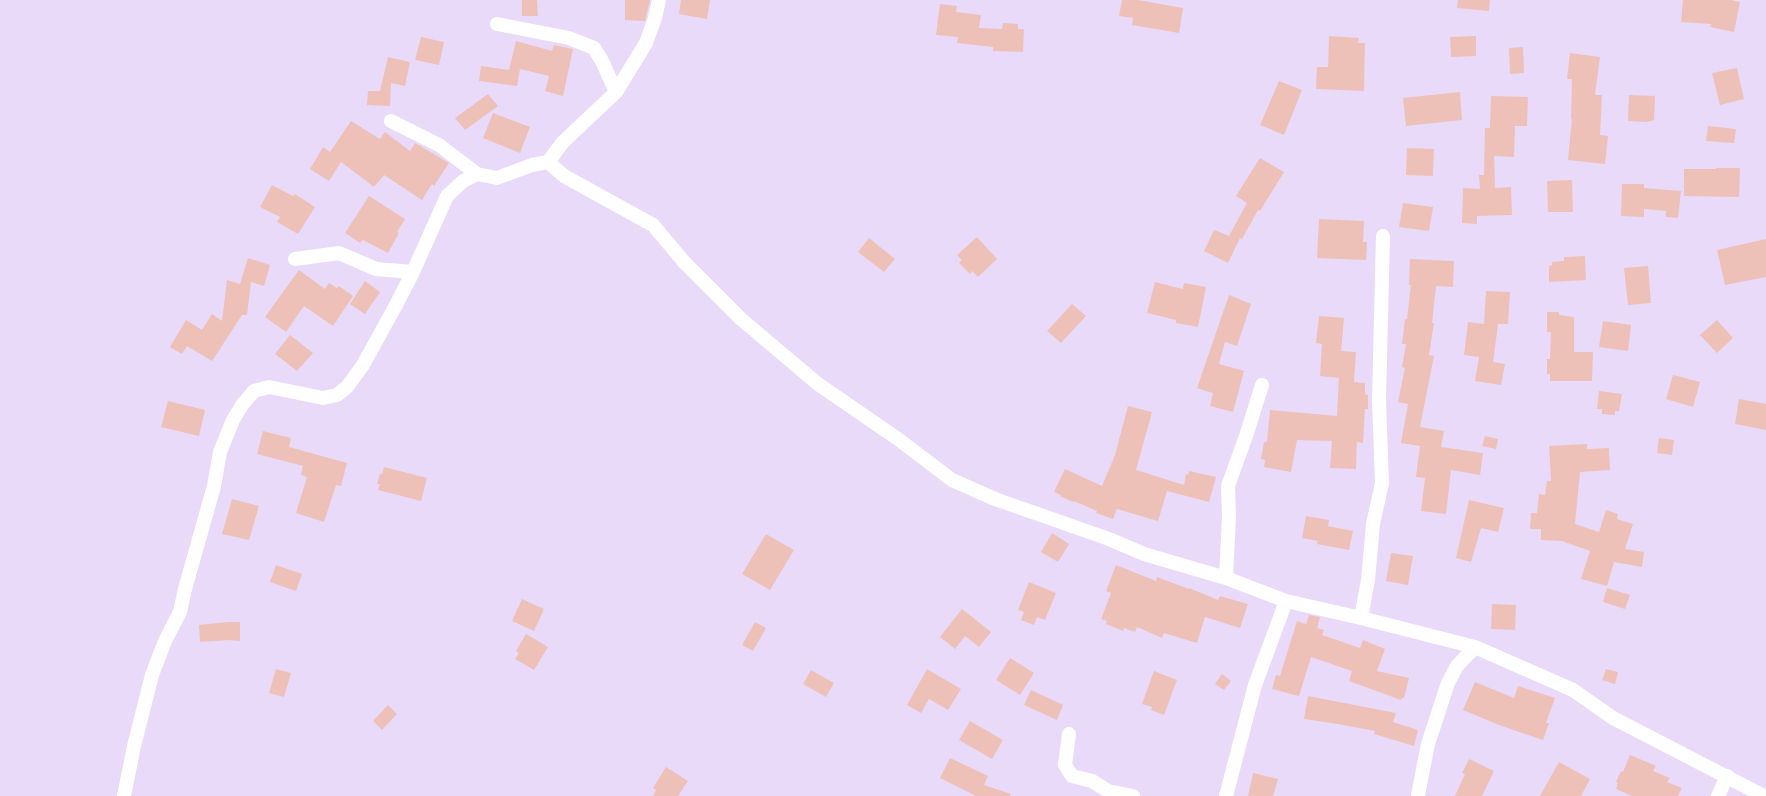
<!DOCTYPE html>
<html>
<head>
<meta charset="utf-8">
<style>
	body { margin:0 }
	canvas { display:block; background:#e8daf8 }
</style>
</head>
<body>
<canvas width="1766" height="796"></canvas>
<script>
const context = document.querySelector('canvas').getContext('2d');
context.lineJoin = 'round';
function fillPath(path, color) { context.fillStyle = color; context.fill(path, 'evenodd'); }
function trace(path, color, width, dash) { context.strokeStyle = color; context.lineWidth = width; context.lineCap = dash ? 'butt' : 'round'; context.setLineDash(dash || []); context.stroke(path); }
fillPath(new Path2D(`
	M522,0H537L538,16H522Z
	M625,0H650L645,21L625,20Z
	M681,0H710L707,19L679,14Z
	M1122,0H1138L1183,8L1179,33L1132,25L1133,18L1119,16Z
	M1458,0H1490L1489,11L1457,8Z
	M1683,0H1731L1740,2L1734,32L1710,27L1711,24L1681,22Z
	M940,4L957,6L956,12L981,15L979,28L1002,29L1003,23L1018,24V29H1024L1023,52L993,51V47L957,43L958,37L936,35Z
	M1329,36L1359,38L1358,43H1365L1364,91L1316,89L1317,67H1328Z
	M1476,36V56L1451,57L1450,37Z
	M421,37L444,42L439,65L415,60Z
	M516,41L552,51L554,45L573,49L563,96L545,91L549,76L520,69L517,86L479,81L481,66L509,70Z
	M1523,47L1524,73L1510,74L1509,48Z
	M1570,53L1600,57L1595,95H1602L1600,135L1608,136L1605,164L1568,160L1572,119H1571L1572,79H1567Z
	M388,57L410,62L405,86L391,83L390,106L367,105L368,91H380Z
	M1737,68L1744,99L1720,105L1712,73Z
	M1279,81L1302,90L1284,135L1260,125Z
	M1460,92L1462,120L1406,126L1403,98Z
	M488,94L498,106L465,130L455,118Z
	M1629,95L1655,96L1654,120L1647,122L1628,121Z
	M1491,96L1528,97L1527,126H1515L1514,157L1494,156L1495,188L1511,187L1512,215L1477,216V224L1462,223L1463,188L1480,189L1479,175H1484L1485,128H1490Z
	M493,113L530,127L520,153L483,138Z
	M351,121L380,139L385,132L410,151L415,143L449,163L434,186L432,184L422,200L384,175L374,187L341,162L329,181L310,169L323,147L330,152Z
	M1708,126L1736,129L1734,143L1706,141Z
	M1407,148L1434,149L1433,176L1406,175Z
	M1260,158L1284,172L1260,211L1258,210L1242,239L1240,238L1228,263L1204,251L1214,230L1229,236L1247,203L1236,196Z
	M1716,168H1740L1739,197L1684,196V169H1716Z
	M1572,180L1573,212H1548L1547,181Z
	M1622,184H1644V188L1681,191L1678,218L1666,217V211L1644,209V217L1621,216Z
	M272,185L293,196L295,194L315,207L298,234L277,222L280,217L260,207Z
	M369,196L405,219L397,232L399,233L388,253L363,240L360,243L345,233Z
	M1403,203L1433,207L1429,231L1399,227Z
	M1319,219L1364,221L1363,242H1367L1366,260L1317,258Z
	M977,237L997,259L978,277L972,271L970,274L959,263L962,260L957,255Z
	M869,238L895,259L884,272L858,252Z
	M1766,239V277L1725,285L1717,250Z
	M1585,256L1586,280L1549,282V266L1552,265V262L1564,261V257Z
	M248,258L270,265L264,286L251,282L247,315H242L212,361L187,346L182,354L170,347L186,320L202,330L212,314L222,321L227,280L240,284Z
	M1410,259L1454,261L1453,287L1436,286L1432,323H1434L1429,355L1434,356L1420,427L1444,431L1441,447L1483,453L1480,475L1451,470L1446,514L1421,511L1425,478L1416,477L1420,446L1401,443L1408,404L1398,402L1405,368L1402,367L1406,344H1402L1405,319H1407L1411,285H1409Z
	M1648,266L1651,303L1628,305L1624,268Z
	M299,270L325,289L329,283L337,288L339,286L353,296L333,326L304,306L286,332L265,317Z
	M365,281L380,292L365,314L350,304Z
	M1155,282L1183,289L1184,283L1206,287L1198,327L1176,323V320L1147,313Z
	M1486,291L1510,292L1508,324H1498L1493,362L1505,364L1501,385L1475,381L1479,357L1464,355L1468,322L1484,324Z
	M1229,295L1251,304L1237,346L1225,342L1219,364L1244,371L1233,412L1210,406L1213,393L1197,388Z
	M1072,304L1086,316L1061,343L1047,331Z
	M1547,312H1559V315L1574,317V352H1593L1592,381H1550V374H1547V359H1550L1551,332H1547Z
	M1319,316L1344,318L1341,351L1356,352L1354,382L1365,383V394L1368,395V409H1365L1363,443L1357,442L1356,469L1330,468L1332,441L1297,440L1291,472L1264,467L1265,460L1261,459L1264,442H1267L1270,410L1337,416L1339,378L1320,376L1322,344L1316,343Z
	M1717,320L1733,338L1717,353L1700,335Z
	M1603,321L1631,325L1628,351L1599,347Z
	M290,335L313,353L297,371L275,354Z
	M1673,375L1700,382L1693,407L1666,399Z
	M1599,391L1622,394L1619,411H1615V415L1602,414V409H1597Z
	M1739,399L1766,404V430L1735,424Z
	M168,401L205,410L199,436L161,427Z
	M1128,406L1152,412L1136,470L1184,485L1186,474L1188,475L1189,471L1216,477L1209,502L1167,491L1158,521L1117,509L1113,519L1096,513L1097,511L1074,501L1073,502L1060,496L1061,495L1054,492L1065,469L1102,486L1115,455Z
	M263,431L291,438L289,447L347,463L341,486L336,485L324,522L296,513L307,477L301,475L303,466L257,454Z
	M1485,436L1498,439L1496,449L1482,446Z
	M1659,438L1674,440L1672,455L1657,453Z
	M1587,444V449L1609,448L1610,470L1580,472L1575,524L1599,532L1606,510L1618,514L1617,519L1633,524L1625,549L1644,552L1642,567L1614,562L1607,586L1581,579L1590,551L1562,541L1541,540V529H1530L1531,513H1537L1539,494L1545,495L1547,481H1551L1549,446Z
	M384,467L427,478L421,501L378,490L380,484H377L380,474H382Z
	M232,499L259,506L249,540L222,534Z
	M1469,500L1504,508L1498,532L1481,528L1471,562L1456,558Z
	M1306,516L1329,520L1328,526L1353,531L1349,550L1317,544L1318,541L1302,538Z
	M1052,533L1069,544L1058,562L1041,552Z
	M766,534L794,550L770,590L742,574Z
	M1391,553L1413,556L1408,585L1386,581Z
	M276,565L302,574L296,591L270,582Z
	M1116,565L1156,581L1157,577L1189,589V588L1218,600L1220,596L1248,604L1240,628L1205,617L1197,643L1164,633L1162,638L1137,627L1135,632L1124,628L1123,631L1106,624L1107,621L1101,619L1111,593L1106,591Z
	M1029,582L1056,593L1045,620L1037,617L1034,625L1021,620L1024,612L1018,610Z
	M1607,588L1630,595L1625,609L1603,602Z
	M522,599L544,609L534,631L512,621Z
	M1492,604L1516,605L1515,630L1491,629Z
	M962,609L991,632L979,647L965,636L955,649L940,637Z
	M1309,615L1320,617L1317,628L1324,630L1322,635L1360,648L1363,640L1385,649L1377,671L1409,678L1404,698H1402L1401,700L1349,681L1352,671L1311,657L1299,696L1272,689L1276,675L1280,676L1297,621L1306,624Z
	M228,622H240V641L229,640L200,642L199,625Z
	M755,622L766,628L753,651L742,645Z
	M526,634L548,647L534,670L515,659L519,653L516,651Z
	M1010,658L1034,673L1020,695L996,680Z
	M276,669L291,673L284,697L269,693Z
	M927,669L961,689L948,710L929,699L921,713L907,705Z
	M1606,669L1618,672L1615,684L1602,680Z
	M811,670L834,683L826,697L803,684Z
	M1154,671L1177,680L1164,715L1151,710L1152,707L1142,704Z
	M1222,674L1231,681L1224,690L1215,684Z
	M1475,682L1514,698L1518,686L1555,698L1546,723H1549L1543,740L1499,725L1463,710Z
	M1031,690L1063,705L1057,720L1024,705Z
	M1308,696L1396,713L1393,722L1418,730L1414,746L1374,734L1375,731L1332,723L1304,719Z
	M388,705L397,714L382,730L373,721Z
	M970,721L1003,740L992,759L959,740Z
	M1630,755L1656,766L1653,771L1670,778L1667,782L1682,788L1678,796H1632L1616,789L1618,783L1616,782L1621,771L1623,772Z
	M950,758L988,776L984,785L1011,794L1010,796H976L940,778Z
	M1469,759L1494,771L1482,796H1455L1465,774L1462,773Z
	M1559,762L1590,779L1581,796H1540Z
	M666,767L688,781L678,796H653L656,790L653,788Z
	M1253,773L1278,779L1273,796H1248Z`), '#eec1b8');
trace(new Path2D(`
	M497,24L569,38L594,48L602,61L616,92
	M391,121L439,145L477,174L497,178L532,165L548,162L563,142L616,92L646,43L655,18L659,0
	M548,162L564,176L653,225L684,262L741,319L818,384L898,439L952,480L995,499L1109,539L1144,554L1226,578L1286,601L1361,618L1475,647L1573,690L1613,718L1764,796
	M295,259L339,253L376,269L413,272
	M1226,578L1229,516L1228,486L1247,433L1262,385
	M1361,618L1368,580L1373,524L1382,483L1379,400L1383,236
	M1069,734L1065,765L1072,776L1092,781L1108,791L1133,796
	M1418,795L1428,744L1448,683L1457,666L1475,647
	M124,796L134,746L152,675L165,641L180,612L185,589L214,486L220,452L233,420L242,405L254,391L269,387L323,398L337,395L347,387L363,365L396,305L413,272L447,196L463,181L477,174
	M1226,796L1255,685L1286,601
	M1718,796L1727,776`), '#fff', 14);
</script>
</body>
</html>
